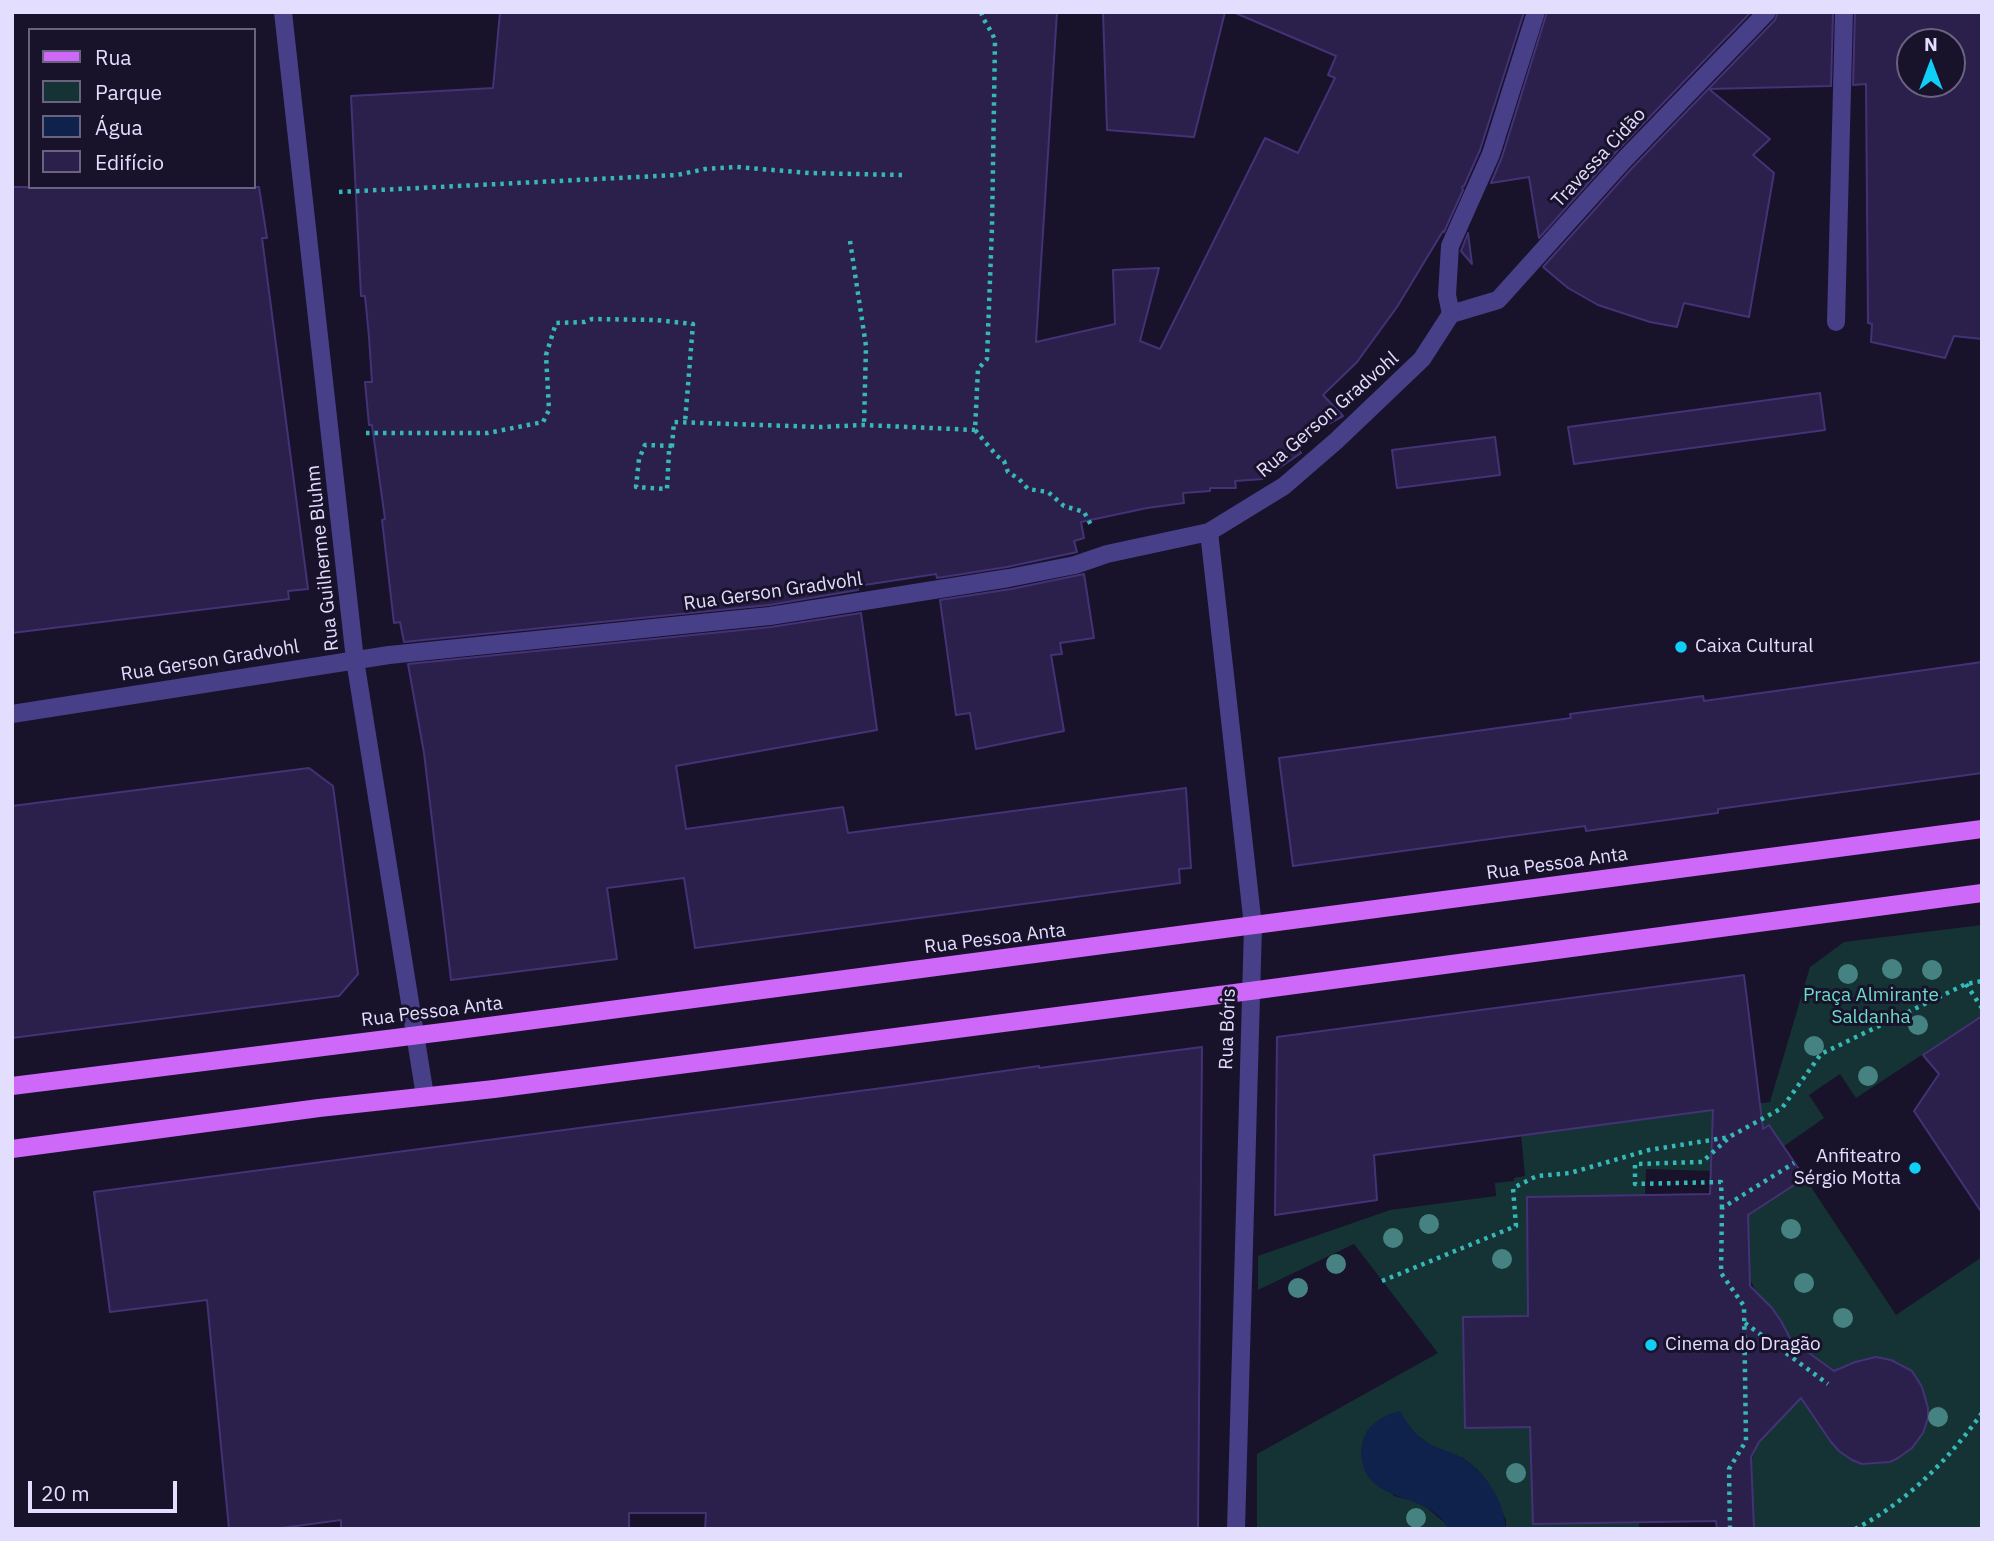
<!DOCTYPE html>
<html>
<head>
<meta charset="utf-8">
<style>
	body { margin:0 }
	#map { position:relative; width:1994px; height:1541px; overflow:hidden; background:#18122a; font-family:"IBM Plex Sans",sans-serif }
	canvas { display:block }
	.frame { position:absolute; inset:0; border:14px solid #e3ddfe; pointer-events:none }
	.legend { position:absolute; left:28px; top:28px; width:228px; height:161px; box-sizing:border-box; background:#18122a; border:2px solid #69637f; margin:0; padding:9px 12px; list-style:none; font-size:21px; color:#e3ddfe }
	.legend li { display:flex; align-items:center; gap:14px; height:35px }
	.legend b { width:35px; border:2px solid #69637f }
	.north { position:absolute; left:1896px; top:28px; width:70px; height:70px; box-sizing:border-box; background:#18122a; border:2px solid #69637f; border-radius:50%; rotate:0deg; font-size:19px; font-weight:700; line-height:28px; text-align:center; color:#e3ddfe }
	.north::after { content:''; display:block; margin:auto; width:24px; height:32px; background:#10cff6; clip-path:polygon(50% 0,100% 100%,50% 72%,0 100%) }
	.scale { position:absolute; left:28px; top:1481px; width:149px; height:32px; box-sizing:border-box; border:4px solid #e3ddfe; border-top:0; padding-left:9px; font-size:21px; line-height:24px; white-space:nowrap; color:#e3ddfe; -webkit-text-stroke:5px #18122a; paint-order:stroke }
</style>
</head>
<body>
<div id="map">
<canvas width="1994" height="1541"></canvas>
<div class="frame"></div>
<ul class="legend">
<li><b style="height:9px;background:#cd68f9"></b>Rua</li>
<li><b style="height:19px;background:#153334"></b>Parque</li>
<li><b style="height:19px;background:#0f224c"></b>Água</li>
<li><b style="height:19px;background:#2b1f4b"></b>Edifício</li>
</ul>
<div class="north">N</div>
<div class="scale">20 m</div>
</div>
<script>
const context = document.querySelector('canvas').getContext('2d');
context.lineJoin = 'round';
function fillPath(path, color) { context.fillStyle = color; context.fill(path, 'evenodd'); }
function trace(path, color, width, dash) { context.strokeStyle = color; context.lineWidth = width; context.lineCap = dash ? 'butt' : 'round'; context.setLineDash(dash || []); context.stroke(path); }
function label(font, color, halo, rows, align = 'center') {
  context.font = font + ' "IBM Plex Sans",sans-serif'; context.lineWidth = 6; context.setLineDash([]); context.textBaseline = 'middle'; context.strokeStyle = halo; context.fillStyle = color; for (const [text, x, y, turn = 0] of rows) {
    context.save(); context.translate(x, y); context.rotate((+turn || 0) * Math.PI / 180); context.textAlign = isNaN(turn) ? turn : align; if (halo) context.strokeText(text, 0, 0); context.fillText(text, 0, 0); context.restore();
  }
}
fillPath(new Path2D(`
	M1982,925V1029L1975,1020L1856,1098L1840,1074L1809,1095L1824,1118L1747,1172L1646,1169L1645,1195L1527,1198L1528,1316L1463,1318L1465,1428L1530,1427L1533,1524L1639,1523V1529H1506V1520L1487,1481L1477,1469L1463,1458L1432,1446L1418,1436L1407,1424L1371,1426L1364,1439L1361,1454L1394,1496L1410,1500L1426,1507L1446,1524L1448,1529H1257V1454L1438,1353L1354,1244L1258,1290V1256L1390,1210L1496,1196L1495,1183L1514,1181V1178L1525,1176L1521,1135L1770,1102L1810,967L1844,942Z
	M1805,1178L1896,1315L1982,1257V1529H1754L1751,1462L1756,1447L1780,1418L1791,1371C1804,1395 1827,1449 1852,1460C1865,1465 1877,1464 1890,1462L1928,1418L1925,1398L1918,1381L1909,1370L1881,1358L1862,1359L1846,1366L1836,1373L1787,1338L1781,1321L1756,1292L1750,1279L1748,1215Z`), '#153334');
fillPath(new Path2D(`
	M1400,1411C1408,1425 1418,1440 1434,1446C1443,1450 1452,1452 1460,1457C1485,1471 1504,1500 1506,1529H1448C1432,1491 1370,1506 1362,1461C1361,1454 1361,1447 1363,1440C1369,1423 1384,1415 1400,1411Z`), '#0f224c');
const building = new Path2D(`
	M500,12H1057L1036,342L1115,324L1113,270L1159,268L1140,341L1160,349L1265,138L1298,153L1335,78L1328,75L1336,56L1233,12H1524L1480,150L1464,186L1462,187L1463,190L1444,232L1443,231L1397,307L1357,362L1323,395L1343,416L1294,443L1301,453L1263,479L1235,481L1236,488H1210V491L1183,493L1184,503L1147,508L1081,522L1084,538L1074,541L1077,552L1007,567L937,578L936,574L858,586V590L769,605L404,642L400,622L394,623L382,520L385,519L372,425H369L365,382H372L369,337L365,296H361L351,96L493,88Z
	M1103,12H1225L1194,137L1107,130Z
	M1547,12H1751L1616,152L1539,238L1529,177L1491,183L1502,157Z
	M1778,12H1833L1831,86L1709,89L1770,139L1753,155L1774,173L1749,317L1684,303L1677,327L1650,322L1598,305L1568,288L1543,267L1632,168L1775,20Z
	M1855,12H1982V339L1954,336L1945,358L1871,342L1872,324L1868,323L1866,84L1853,85ZM1910,42H1952V84H1910Z
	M12,187H259L267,238H262L308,589L288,591L289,599L12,633Z
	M1468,233L1472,264L1461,251Z
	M1820,393L1825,430L1574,464L1568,427Z
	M1495,437L1500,475L1397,488L1392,450Z
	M1084,574L1094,638L1060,643L1062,654L1051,655L1064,731L976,749L970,713L956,715L940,600L1011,589Z
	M861,613L877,730L676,766L686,829L843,807L848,833L1186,788L1191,868L1179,869L1180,883L695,948L684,878L607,888L617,959L451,980L424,753L408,664L771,627Z
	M1982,662V773L1718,809V813L1586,831L1585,826L1293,866L1279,758L1571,718L1570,714L1703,696L1704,701Z
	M309,768L333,786L358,974L339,996L12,1038V806Z
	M1744,975L1763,1129L1769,1125L1805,1178L1748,1215L1750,1286L1772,1308L1781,1321L1791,1340L1834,1371L1855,1362L1876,1357L1891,1360L1912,1371L1922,1387L1928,1408V1418L1923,1433L1912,1448L1898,1458L1890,1462L1862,1464L1852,1460L1839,1451L1831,1442L1801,1398L1759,1442L1751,1457L1754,1529H1717L1716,1521L1533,1524L1530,1427L1465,1428L1463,1317L1528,1316L1527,1197L1710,1194L1713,1110L1374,1155L1377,1200L1275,1215L1277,1037Z
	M1982,1016V1213L1914,1111L1939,1074L1923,1055Z
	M1202,1047L1198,1529H705L706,1513H629V1529H341V1520L274,1529H229L207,1300L110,1312L94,1192L905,1085L1039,1066V1068Z`);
fillPath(building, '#2b1f4b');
trace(building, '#443276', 2);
trace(new Path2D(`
	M981,12C984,23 992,30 995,41L992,227L987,359L978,369L975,430L997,456L1004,461L1008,472L1019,479L1028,489L1048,492L1064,506L1084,512L1091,525
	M339,192L677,175L705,169L737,167L809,173L902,175
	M850,241L866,346L864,425
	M366,433H488L543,422L549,410L546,355L556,323L585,322L592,319L656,320L693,324L685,422
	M672,446L645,445L639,459L636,487L667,489L669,451L672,446L674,422L820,427L864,425L975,430
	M1966,984L1982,1008
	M1722,1208L1721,1182L1635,1184V1164L1702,1162L1731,1136L1782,1108L1821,1054L1966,984L1982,981
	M1382,1281L1516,1226L1513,1188L1537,1176L1570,1173L1649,1150L1730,1137
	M1745,1323L1828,1384
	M1730,1529L1729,1469L1746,1441L1744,1306L1721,1273L1722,1208L1794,1163
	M1855,1529C1906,1503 1949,1459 1982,1413`), '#36b8b9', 4.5, [3.5, 5]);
trace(new Path2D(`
	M1451,314L1498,300L1624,160L1767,12
	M1836,322L1844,12`), '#473f87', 18);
trace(new Path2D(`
	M283,12L355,660L425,1096
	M1209,532L1253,926L1236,1529
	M12,714L389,655L770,616L1009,578L1075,565L1107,554L1209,532L1284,486L1336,441L1422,359L1451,314L1447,295L1450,246L1491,154L1536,12`), '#473f87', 18);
trace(new Path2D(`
	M12,1086L451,1031L1982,829
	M12,1149L319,1108L494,1089L1250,991L1982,893`), '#cd68f9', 18);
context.fillStyle = '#458281';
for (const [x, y] of [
	[1892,969],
	[1932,970],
	[1848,974],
	[1918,1025],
	[1814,1046],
	[1868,1076],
	[1429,1224],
	[1791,1229],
	[1393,1238],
	[1502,1259],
	[1336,1264],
	[1804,1283],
	[1298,1288],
	[1843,1318],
	[1938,1417],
	[1516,1473],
	[1416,1518]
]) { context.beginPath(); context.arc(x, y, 10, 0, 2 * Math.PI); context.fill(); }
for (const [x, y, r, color] of [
	[1681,647,7,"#10cff6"],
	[1915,1168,7,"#10cff6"],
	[1651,1345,7,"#10cff6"]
]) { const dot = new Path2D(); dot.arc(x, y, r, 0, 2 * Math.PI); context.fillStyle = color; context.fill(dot); trace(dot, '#18122a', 2.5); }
label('19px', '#e3ddfe', '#18122a', [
	["Travessa Cidão",1599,158,-47],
	["Rua Gerson Gradvohl",1328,415,-41],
	["Rua Guilherme Bluhm",323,558,-96],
	["Rua Gerson Gradvohl",773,592,-8],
	["Rua Gerson Gradvohl",210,661,-9],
	["Rua Pessoa Anta",1557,864,-8],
	["Rua Pessoa Anta",995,939,-7],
	["Rua Pessoa Anta",432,1012,-7],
	["Rua Bóris",1228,1029,-88]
]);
label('19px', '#e3ddfe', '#18122a', [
	["Caixa Cultural",1695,647],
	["Anfiteatro",1901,1157,"right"],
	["Sérgio Motta",1901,1179,"right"],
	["Cinema do Dragão",1665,1345]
], 'left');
label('19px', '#6addc8', '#18122a', [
	["Praça Almirante",1871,996],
	["Saldanha",1871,1018]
]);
</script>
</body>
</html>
